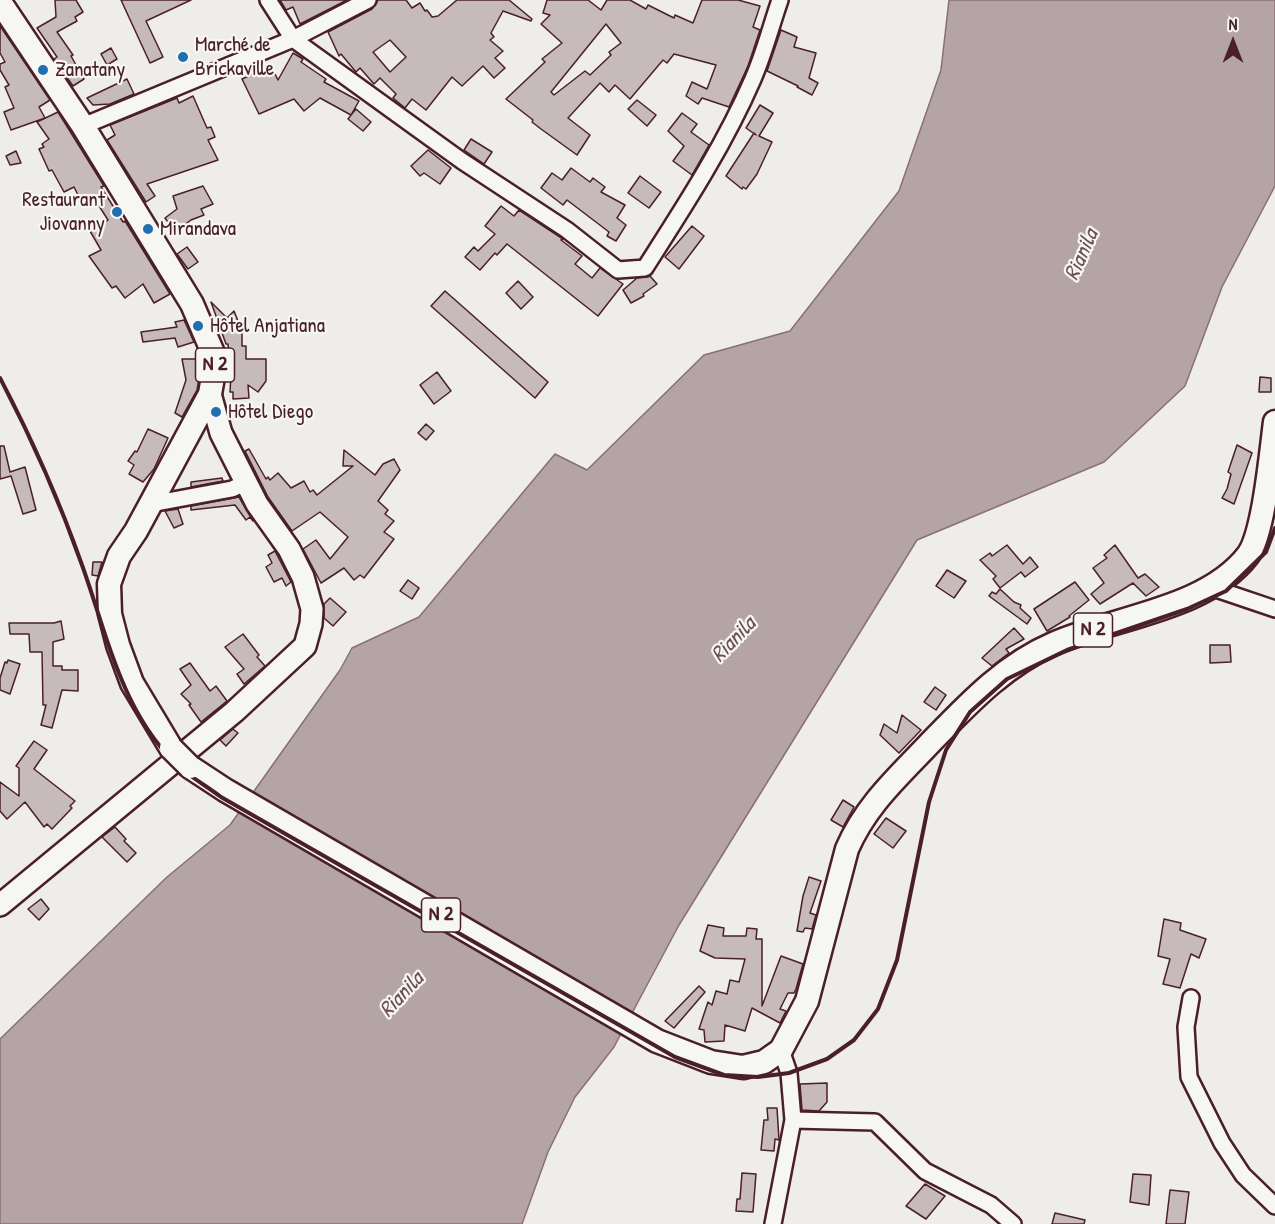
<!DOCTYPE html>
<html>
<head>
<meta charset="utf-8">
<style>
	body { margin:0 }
	#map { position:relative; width:1275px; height:1224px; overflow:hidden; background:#efedea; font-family:"Patrick Hand",sans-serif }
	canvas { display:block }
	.north { position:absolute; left:1203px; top:12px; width:60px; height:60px; -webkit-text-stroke:4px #f6f6f2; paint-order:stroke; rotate:0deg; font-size:16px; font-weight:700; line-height:24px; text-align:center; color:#4a1f2b }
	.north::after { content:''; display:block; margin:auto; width:21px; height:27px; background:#4a1f2b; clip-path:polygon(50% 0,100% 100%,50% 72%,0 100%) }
</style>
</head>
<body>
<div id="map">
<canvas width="1275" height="1224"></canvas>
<div class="north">N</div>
</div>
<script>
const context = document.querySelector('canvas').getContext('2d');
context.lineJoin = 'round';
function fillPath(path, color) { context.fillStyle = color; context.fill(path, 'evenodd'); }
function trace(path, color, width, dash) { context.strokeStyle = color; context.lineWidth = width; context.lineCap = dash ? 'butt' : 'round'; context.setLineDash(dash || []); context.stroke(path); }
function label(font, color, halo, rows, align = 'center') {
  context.font = font + ' "Patrick Hand",sans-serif'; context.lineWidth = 4.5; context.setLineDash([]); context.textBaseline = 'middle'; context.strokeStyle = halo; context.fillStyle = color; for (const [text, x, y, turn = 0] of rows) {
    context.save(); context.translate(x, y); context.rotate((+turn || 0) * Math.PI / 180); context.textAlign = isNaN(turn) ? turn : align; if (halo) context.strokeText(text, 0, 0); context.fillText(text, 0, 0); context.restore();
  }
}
const water = new Path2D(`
	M949,0H1275V186L1222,287L1185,386L1104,462L917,540L679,925L614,1047L575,1097L548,1152L522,1224H0V1039L167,877L230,825L340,670L352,648L419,617L555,454L587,470L704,355L790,331L899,191L941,70Z`);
fillPath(water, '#b4a4a5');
trace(water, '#8a6f74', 1.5);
const building = new Path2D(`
	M55,0H76L83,12L75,17L77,21L57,32L73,55L71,56L84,79L73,86L54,59L57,57L37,28L56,17Z
	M121,0H191L146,21L163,57L150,63Z
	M280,0H347L300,24L293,7L286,10Z
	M378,0H406L412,8L420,3L425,11L427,10L432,17L438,16L457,0H509L532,19L531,21L503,11L491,33L494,37L490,40L503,51L495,58L505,68L494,78L483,66L462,86L452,77L426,110L412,99L405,108L393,98L396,94L380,78L374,84L360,68L356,72L341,54L339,56L328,32L372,9ZM390,40L406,57L390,72L373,52Z
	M547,0H588L601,10L607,0H630L646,9L648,5L674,18L675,15L693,23L702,0H738L760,6L753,27L760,30L748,66L729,107L702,98L698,104L686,96L692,82L707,89L716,65L674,54L667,63L663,60L630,99L615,85L609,92L600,83L568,118L590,135L577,155L541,129L532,122L533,120L506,99L545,62L542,59L562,43L541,24L550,15L543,13ZM606,24L621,43L609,52L611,55L590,75L585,71L554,95L551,92Z
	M0,26L50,100L39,107L45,118L11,130L4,112L14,108L5,87L9,85L0,70V64L5,62L0,53Z
	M781,30L797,37L794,47L816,53L809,78L818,83L812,95L797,87L798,86L767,71Z
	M111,48L117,59L107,65L101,54Z
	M293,53L303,59L301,62L326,79L324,82L359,101L351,115L356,109L371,122L363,131L348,119L351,115L320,98L304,111L294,99L259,114L242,79L271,66L278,80Z
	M127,79L134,94L110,104L93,105L87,98Z
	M193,96L207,128L211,127L215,137L208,140L218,160L147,184L155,196L146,202L107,140L115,135L110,125L177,98L179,103Z
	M637,100L656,115L647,126L628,109Z
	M760,105L773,113L759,136L772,142L757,174L746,189L743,187L742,189L726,176L754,133L756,135L746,128Z
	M58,112L104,186L101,187L123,222L125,221L170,294L154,303L143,284L125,298L116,286L112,288L89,256L101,250L90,231L108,220L94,198L82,203L74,187L64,192L52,170L49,171L39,149L44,147L42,144L49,139L37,122Z
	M682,113L697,124L691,132L709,145L692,175L673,161L684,146L668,131Z
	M471,139L492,152L484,164L464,150Z
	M428,150L451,168L440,184L424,173L420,176L411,166Z
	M16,151L21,163L10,165L6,156Z
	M571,168L590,182L593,178L605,187L601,192L625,205L617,218L626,225L616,241L607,236L609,232L567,200L563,205L541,188L552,173L562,180Z
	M640,176L661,192L649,208L628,193Z
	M203,186L213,204L201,209L204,215L191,220L175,232L165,218L177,209L173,196Z
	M501,206L514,216L519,210L563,239L561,240L582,256L575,264L592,278L600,268L623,284L598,316L507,244L497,255L495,253L480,270L465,257L474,247L478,251L495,234L485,226Z
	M692,226L704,236L679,269L665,257Z
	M187,247L198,262L188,269L177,254Z
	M650,276L657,284L643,294L644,296L631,303L623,290L637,278Z
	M518,281L533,297L521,309L506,293Z
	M445,291L548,382L535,398L431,306Z
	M211,302L227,318L234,311L242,331V346H246V359H266V381L258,392L248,385L249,398L233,399V392H230L232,357H229L228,344H226Z
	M184,320L194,342L178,347L175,338L143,342L141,332L177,327L175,322Z
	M182,359H201L202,362L197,390L182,417L175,413L186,380Z
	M437,372L451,391L434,404L420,385Z
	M1260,377L1271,378V392H1259Z
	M426,424L434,431L426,440L418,433Z
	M148,429L168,438L154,469L143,482L129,474L134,465L128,461L135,451L137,452Z
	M1237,445L1252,453L1234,504L1222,498L1227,489L1231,474L1228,472Z
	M0,446H4L10,472L25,467L36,510L23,514L11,476L0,479Z
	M249,449L266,479L268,477L270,480L278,473L291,488L304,481L310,492L313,490L317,495L353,466H343L344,450L375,475L383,464L394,459L400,470L378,501L388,510L385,514L394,521L384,532L394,539L364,578L360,575L354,580L344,568L321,583L303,549L316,540L330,559L348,537L320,512L292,531L268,497L245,451Z
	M222,478L223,481L191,487V482Z
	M239,497L253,521L250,517L246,520L235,505L191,510V506Z
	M178,509L183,524L174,528L165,511Z
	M1007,545L1023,564L1030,557L1038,567L1025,577L1021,572L1000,588L993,579L996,576L980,560L990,553L992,556Z
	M1115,545L1138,578L1145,574L1159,587L1146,596L1133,583L1100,604L1091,594L1104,583L1093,568L1107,558L1104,555Z
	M275,551L291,582L286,586L282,578L274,582L266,567L272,563L268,555Z
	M93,562H102L98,576L92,575Z
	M947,570L966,581L954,598L936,586Z
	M408,580L419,588L412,599L400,591Z
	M1075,582L1089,600L1069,616L1070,617L1047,631L1034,609Z
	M1000,589L1014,602L1021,605L1020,608L1031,618L1027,624L989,596L992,592L996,594Z
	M330,598L346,612L333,626L324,618V604Z
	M61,621L64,639L53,642V666H62V670H78V691L62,690L52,728L41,725L46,705H43L42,652H30L29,634H10L9,623H54Z
	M1014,628L1024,639L1006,649L1009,653L992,666L982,658Z
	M243,634L259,655L257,657L265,666L244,684L237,674L244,669L225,647Z
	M1210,645H1230L1231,662L1210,663Z
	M8,660L20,664L10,694L0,690V678L5,662L7,663Z
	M190,663L210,691L216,686L227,701L201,722L189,705L191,704L181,694L191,685L180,669Z
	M935,687L946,695L936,710L924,702Z
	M902,715L921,730L899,753L880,735L884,724L897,733Z
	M233,729L238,733L226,746L220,740Z
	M34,741L47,750L34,769L75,801L70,806L72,808L52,829L47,824L44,827L25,802L7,819L0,811V782L19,796V768L16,766Z
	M843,800L854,807L843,827L831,820Z
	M886,818L906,831L893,848L874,834Z
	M115,827L126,839L124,841L136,853L127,862L102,837Z
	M809,877L821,881L810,913L816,915L812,929L805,928L803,932L797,931L803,896Z
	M41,899L49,909L39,920L28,909Z
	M1164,919L1181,923L1180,930L1206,939L1199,958L1191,954L1180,988L1163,984L1170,959L1158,956Z
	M708,925L724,928L723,936H746L747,928L757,929L756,939H762V1006L781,956L803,964L796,989L794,993H788L780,1009L786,1011L780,1023L752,1008L745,1031L725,1025L724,1041L705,1042L704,1030L699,1029L708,1002L712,1005L716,991L727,994L730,980L739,982L745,959L715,958L700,951Z
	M699,986L705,992L674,1028L665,1021Z
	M827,1083V1102L819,1111L802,1110L800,1084Z
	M767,1108H777L779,1140L775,1139L774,1151L761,1150L764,1120H768Z
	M742,1173L756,1174L753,1212L736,1211L737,1199H740Z
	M1133,1174L1151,1175L1149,1205L1130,1202Z
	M925,1184L945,1196L926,1219L906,1206Z
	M1170,1190L1189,1192L1185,1224H1166Z
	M1055,1213L1085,1220L1084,1224H1052Z`);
fillPath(building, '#c6babb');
trace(building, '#4a1f2b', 1.5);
const street = new Path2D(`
	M268,0L293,39L462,161L567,230L618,270L645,268C684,207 724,146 753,79C764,54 771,26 780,0
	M83,126L293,39L368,0
	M151,504L232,489L247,482
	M1210,587L1275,609
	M1191,998L1186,1027L1189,1077L1222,1143L1243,1175L1275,1206
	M793,1120L875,1122L925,1171L991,1205L1013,1224
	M773,1224L793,1120L789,1073L781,1050`);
const secondary = new Path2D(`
	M0,905L234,712L305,646L311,624L312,609L303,577L289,549L257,504L221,433L210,394`);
const primary = new Path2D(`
	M0,2L83,126L192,304L216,360L210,394L136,531L119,556L109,584L110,614L118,645L132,683L171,748
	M190,767L225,790L657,1041L711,1062L743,1067L764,1062L781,1050L807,1001L847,849C866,805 898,777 930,743C967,705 1004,665 1053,644C1113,617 1206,610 1248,555C1264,533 1271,452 1275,422`);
trace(street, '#4a1f2b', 20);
trace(secondary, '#4a1f2b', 26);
trace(primary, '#4a1f2b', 27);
trace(street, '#f6f6f2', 15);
trace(secondary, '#f6f6f2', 21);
trace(primary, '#f6f6f2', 22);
trace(new Path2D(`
	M0,378C32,439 59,500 82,565C108,637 123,719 184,771C196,780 209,788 221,797L675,1057L724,1075L758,1077L789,1073L827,1059L854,1040L878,1009L897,960L929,802L946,750L970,712L1007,679L1067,650L1187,609L1226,591L1266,552L1275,528`), '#4a1f2b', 4);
const primaryBridge = new Path2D(`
	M171,748L190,767`);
trace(primaryBridge, '#4a1f2b', 27, []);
trace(primaryBridge, '#f6f6f2', 22);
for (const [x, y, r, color] of [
	[183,57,6,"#1f6fb2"],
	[43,70,6,"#1f6fb2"],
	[117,212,6,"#1f6fb2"],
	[148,229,6,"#1f6fb2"],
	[198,326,6,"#1f6fb2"],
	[216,412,6,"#1f6fb2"]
]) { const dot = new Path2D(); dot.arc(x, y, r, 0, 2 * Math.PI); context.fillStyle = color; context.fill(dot); trace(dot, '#f6f6f2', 2); }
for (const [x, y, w] of [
	[215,365,39],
	[1093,630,39],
	[441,915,39]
]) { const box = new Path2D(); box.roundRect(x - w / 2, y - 17, w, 34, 4.5); context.fillStyle = '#f6f6f2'; context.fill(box); trace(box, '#4a1f2b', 1.5); }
label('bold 20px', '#4a1f2b', null, [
	["N 2",215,365],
	["N 2",1093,630],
	["N 2",441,915]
]);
label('21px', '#4a1f2b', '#f6f6f2', [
	["Marché de",195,45],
	["Brickaville",195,69],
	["Zanatany",55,70],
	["Restaurant",105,200,"right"],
	["Jiovanny",105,224,"right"],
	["Mirandava",160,229],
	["Hôtel Anjatiana",210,326],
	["Hôtel Diego",228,412]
], 'left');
label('italic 22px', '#6f4e56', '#f6f6f2', [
	["Rianila",1082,255,-66],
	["Rianila",734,640,-46],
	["Rianila",402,995,-47]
]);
</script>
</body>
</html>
